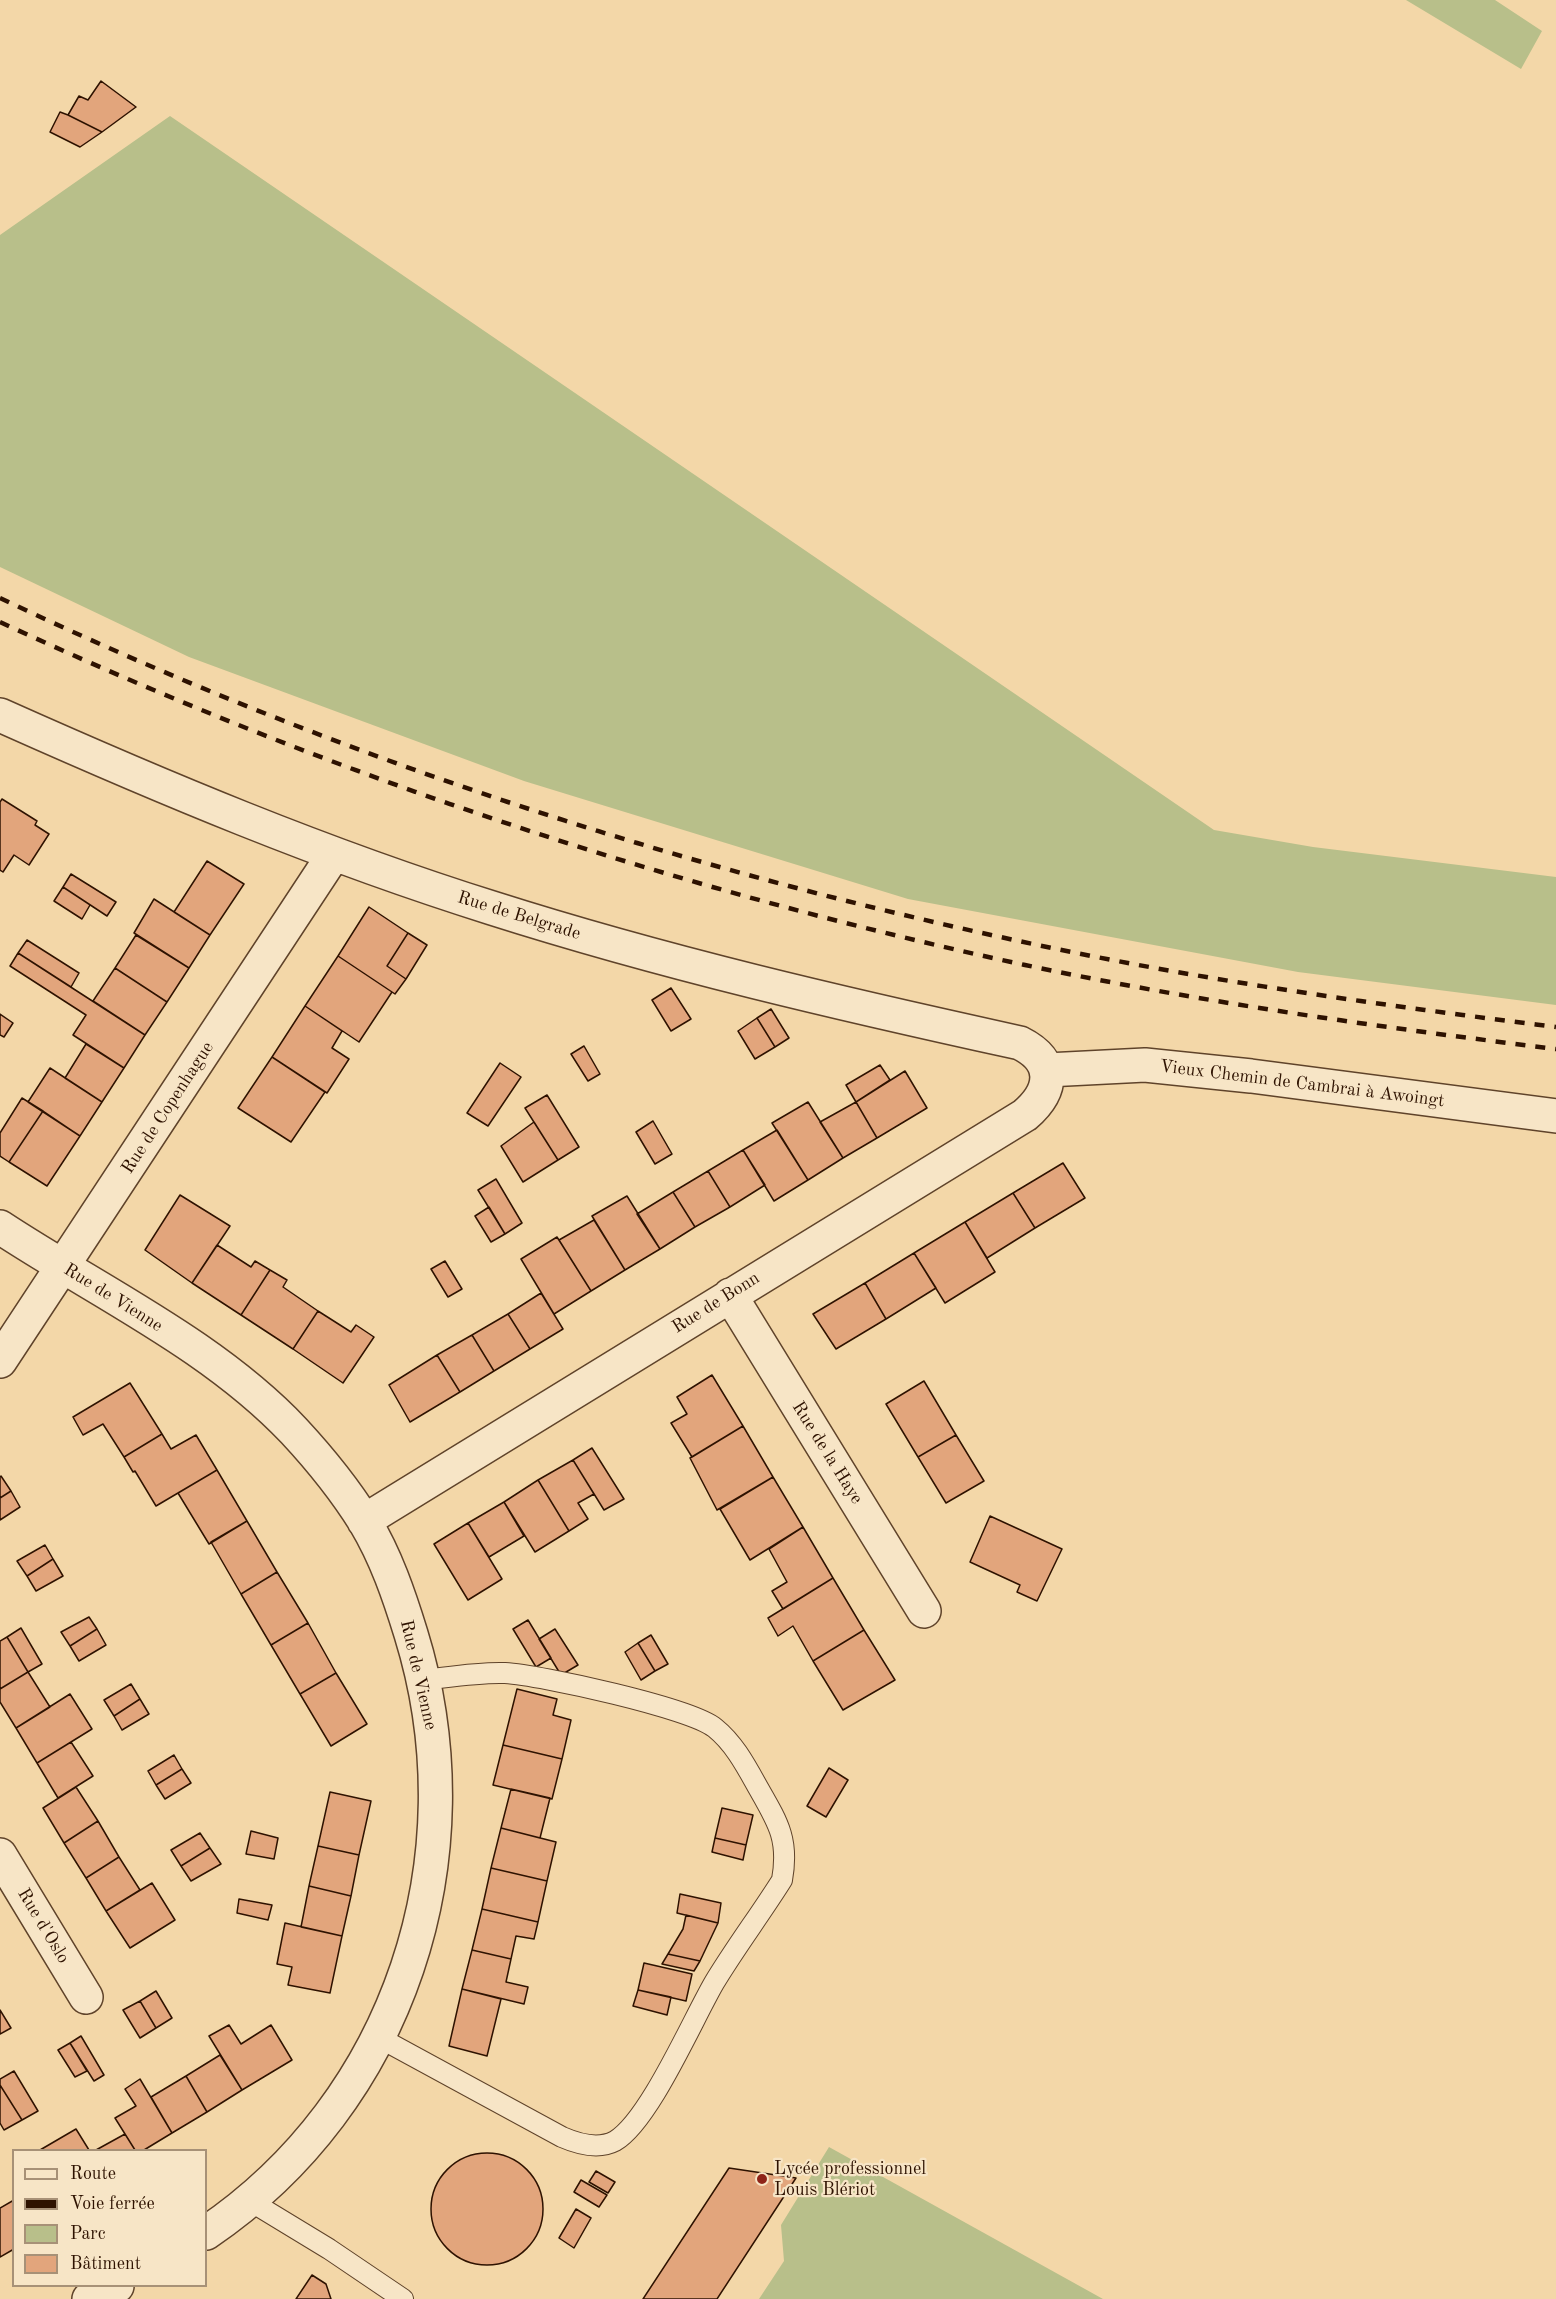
<!DOCTYPE html>
<html>
<head>
<meta charset="utf-8">
<style>
	body { margin:0 }
	#map { position:relative; width:1556px; height:2299px; overflow:hidden; background:#f3d7a8; font-family:"Old Standard TT",serif }
	canvas { display:block }
	.legend { position:absolute; left:12px; top:2149px; width:195px; height:138px; box-sizing:border-box; background:#f7e5c6; border:2px solid #a79177; margin:0; padding:8px 10px; list-style:none; font-size:18px; color:#2e1200 }
	.legend li { display:flex; align-items:center; gap:12px; height:30px }
	.legend b { width:30px; border:2px solid #a79177 }
</style>
</head>
<body>
<div id="map">
<canvas width="1556" height="2299"></canvas>
<ul class="legend">
<li><b style="height:8px;background:#f7e5c6"></b>Route</li>
<li><b style="height:8px;background:#2e1200"></b>Voie ferrée</li>
<li><b style="height:16px;background:#b8bf8a"></b>Parc</li>
<li><b style="height:16px;background:#e2a57c"></b>Bâtiment</li>
</ul>
</div>
<script>
const context = document.querySelector('canvas').getContext('2d');
context.lineJoin = 'round';
function fillPath(path, color) { context.fillStyle = color; context.fill(path, 'evenodd'); }
function trace(path, color, width, dash) { context.strokeStyle = color; context.lineWidth = width; context.lineCap = dash ? 'butt' : 'round'; context.setLineDash(dash || []); context.stroke(path); }
function label(font, color, halo, rows, align = 'center') {
  context.font = font + ' "Old Standard TT",serif'; context.lineWidth = 4.5; context.setLineDash([]); context.textBaseline = 'middle'; context.strokeStyle = halo; context.fillStyle = color; for (const [text, x, y, turn = 0] of rows) {
    context.save(); context.translate(x, y); context.rotate((+turn || 0) * Math.PI / 180); context.textAlign = isNaN(turn) ? turn : align; if (halo) context.strokeText(text, 0, 0); context.fillText(text, 0, 0); context.restore();
  }
}
fillPath(new Path2D(`
	M1406,0H1495L1542,31L1521,69Z
	M170,116L1214,830L1313,847L1556,877V1005L1298,972L908,899L524,781L189,657L0,567V235Z
	M829,2147L1103,2299H759L784,2261L781,2225Z`), '#b8bf8a');
const building = new Path2D(`
	M101,81L136,107L102,132L68,115L79,96L88,100Z
	M60,112L68,115L102,132L80,147L50,132Z
	M2,799L37,821L35,825L49,834L29,865L14,855L3,872L0,870V802Z
	M207,861L244,884L210,935L174,912Z
	M71,874L116,902L107,916L63,887Z
	M63,887L90,905L82,919L54,901Z
	M154,899L210,935L189,968L134,933Z
	M369,907L408,933L387,966L406,979L395,994L338,956Z
	M408,933L427,945L406,979L387,966Z
	M136,935L189,968L167,1002L115,968Z
	M27,940L79,973L71,987L18,953Z
	M18,953L145,1035L124,1068L73,1035L86,1015L10,966Z
	M338,956L392,992L359,1042L305,1006Z
	M115,968L167,1002L145,1035L93,1001Z
	M671,988L691,1019L671,1031L652,1000Z
	M305,1006L342,1031L332,1048L349,1059L327,1093L272,1057Z
	M771,1009L789,1038L775,1047L757,1018Z
	M0,1014L13,1023L4,1037L0,1035Z
	M757,1018L775,1047L755,1059L738,1031Z
	M86,1044L124,1068L102,1102L65,1078Z
	M584,1046L600,1074L588,1081L571,1054Z
	M272,1057L325,1092L291,1142L238,1108Z
	M500,1063L521,1077L488,1126L467,1113Z
	M880,1065L890,1080L856,1102L846,1085Z
	M50,1068L102,1102L80,1136L28,1102Z
	M905,1071L927,1108L877,1138L856,1102Z
	M547,1095L579,1147L558,1160L525,1108Z
	M22,1098L43,1111L9,1162L0,1156V1133Z
	M808,1102L843,1158L808,1180L772,1123Z
	M856,1102L877,1138L843,1158L820,1122Z
	M43,1111L80,1136L47,1186L9,1162Z
	M653,1121L672,1154L655,1164L636,1132Z
	M534,1122L558,1160L523,1182L501,1146Z
	M777,1130L808,1180L774,1201L743,1150Z
	M743,1150L765,1185L730,1207L708,1171Z
	M1063,1163L1085,1198L1035,1228L1013,1193Z
	M708,1171L730,1207L695,1227L673,1192Z
	M496,1179L522,1223L505,1234L478,1190Z
	M673,1192L695,1227L660,1249L637,1214Z
	M1013,1193L1035,1228L987,1258L965,1222Z
	M180,1195L230,1226L192,1283L145,1250Z
	M627,1196L660,1249L625,1270L592,1216Z
	M489,1207L505,1234L491,1242L475,1216Z
	M594,1220L625,1270L591,1291L559,1240Z
	M965,1222L995,1272L945,1303L914,1253Z
	M557,1237L591,1291L554,1314L521,1259Z
	M217,1245L251,1267L255,1261L270,1270L241,1315L192,1283Z
	M914,1253L936,1288L886,1319L865,1283Z
	M445,1261L462,1289L448,1297L431,1269Z
	M270,1270L287,1280L283,1287L318,1311L293,1349L241,1315Z
	M865,1283L886,1319L836,1349L813,1314Z
	M541,1293L563,1329L530,1349L508,1314Z
	M318,1311L351,1332L356,1325L374,1337L343,1383L293,1349Z
	M508,1314L530,1349L494,1371L472,1335Z
	M472,1335L494,1371L460,1392L437,1355Z
	M437,1355L460,1392L410,1422L389,1385Z
	M712,1375L743,1426L692,1457L671,1423L687,1414L677,1397Z
	M924,1381L956,1435L918,1457L886,1404Z
	M130,1383L162,1434L124,1457L103,1424L83,1435L73,1417Z
	M743,1426L773,1477L717,1510L690,1458Z
	M162,1434L171,1449L196,1435L217,1470L156,1506L135,1471L133,1472L124,1457Z
	M956,1435L984,1481L946,1503L918,1457Z
	M592,1448L624,1499L604,1510L573,1460Z
	M573,1460L594,1494L578,1503L588,1519L569,1531L538,1480Z
	M217,1470L247,1521L209,1544L178,1493Z
	M1,1476L11,1491L0,1498V1477Z
	M773,1477L803,1527L750,1560L720,1509Z
	M538,1480L569,1531L535,1552L504,1502Z
	M11,1491L20,1507L0,1520V1498Z
	M504,1502L524,1536L489,1557L468,1523Z
	M990,1516L1062,1549L1037,1601L1017,1592L1020,1585L970,1562Z
	M247,1521L277,1572L241,1594L211,1542Z
	M468,1523L502,1579L468,1600L434,1544Z
	M803,1527L833,1578L783,1609L772,1591L787,1582L769,1549Z
	M45,1545L53,1559L27,1576L17,1561Z
	M53,1559L63,1576L36,1591L27,1576Z
	M277,1572L308,1623L271,1645L241,1594Z
	M833,1578L864,1630L813,1661L793,1626L778,1636L768,1618Z
	M89,1617L97,1629L70,1646L61,1632Z
	M528,1620L551,1658L536,1667L513,1629Z
	M308,1623L336,1673L300,1694L271,1645Z
	M21,1628L42,1664L28,1672L7,1637Z
	M97,1629L106,1645L79,1661L70,1646Z
	M555,1629L578,1665L561,1675L539,1639Z
	M864,1630L895,1680L843,1710L813,1661Z
	M651,1635L668,1664L655,1671L638,1643Z
	M7,1637L28,1672L0,1689V1641Z
	M638,1643L655,1671L641,1680L625,1652Z
	M28,1672L50,1707L16,1728L0,1702V1689Z
	M336,1673L367,1724L331,1746L300,1694Z
	M131,1684L140,1699L114,1716L104,1700Z
	M517,1689L557,1699L553,1715L571,1720L562,1759L503,1745Z
	M70,1694L92,1729L37,1763L16,1728Z
	M140,1699L149,1714L122,1730L114,1716Z
	M71,1742L93,1776L58,1798L37,1763Z
	M503,1745L562,1759L552,1799L493,1785Z
	M174,1755L182,1769L156,1785L148,1771Z
	M829,1768L848,1780L826,1817L807,1806Z
	M182,1769L191,1783L165,1799L156,1785Z
	M76,1787L98,1821L64,1843L43,1808Z
	M511,1789L550,1798L540,1838L501,1828Z
	M330,1792L371,1801L359,1855L318,1846Z
	M722,1808L753,1815L746,1845L715,1838Z
	M98,1821L119,1857L86,1878L64,1843Z
	M501,1828L556,1842L547,1881L491,1868Z
	M251,1831L278,1838L274,1859L246,1854Z
	M200,1833L210,1848L181,1866L171,1850Z
	M715,1838L746,1845L743,1860L712,1852Z
	M318,1846L359,1855L351,1896L309,1886Z
	M210,1848L221,1864L191,1881L181,1866Z
	M119,1857L140,1890L106,1911L86,1878Z
	M491,1868L547,1881L538,1922L482,1909Z
	M152,1883L175,1920L130,1948L106,1911Z
	M309,1886L351,1896L342,1936L301,1927Z
	M680,1894L721,1903L718,1923L677,1913Z
	M239,1899L272,1905L268,1920L237,1913Z
	M482,1909L538,1922L534,1939L516,1936L511,1959L472,1950Z
	M686,1915L718,1923L700,1961L668,1954L683,1929Z
	M285,1923L342,1936L330,1993L288,1985L292,1967L277,1964Z
	M472,1950L511,1959L506,1982L528,1987L524,2004L462,1989Z
	M668,1954L700,1961L694,1971L662,1964Z
	M644,1963L692,1974L686,2001L638,1990Z
	M462,1989L501,1999L487,2056L449,2046Z
	M638,1990L671,1997L667,2015L633,2006Z
	M156,1991L172,2018L156,2028L140,2001Z
	M140,2001L156,2028L140,2038L123,2010Z
	M0,2010L11,2028L0,2034Z
	M229,2025L241,2044L271,2025L292,2060L242,2090L209,2036Z
	M81,2036L104,2075L94,2081L70,2043Z
	M70,2043L87,2071L75,2077L58,2050Z
	M220,2055L242,2090L207,2112L186,2076Z
	M14,2071L38,2111L22,2120L0,2085V2079Z
	M186,2076L207,2112L172,2133L151,2097Z
	M140,2079L172,2133L144,2150H135L115,2118L136,2106L125,2089Z
	M0,2085L22,2120L4,2130L0,2123Z
	M76,2129L89,2150H40Z
	M125,2134L135,2150H96Z
	M431 2209a56 56 0 1 1 112 0a56 56 0 1 1-112 0Z
	M729,2168L796,2178L717,2299H643Z
	M596,2171L615,2182L608,2193L589,2182Z
	M581,2180L607,2195L599,2207L574,2192Z
	M14,2200V2249L0,2257V2208Z
	M576,2209L591,2218L574,2248L559,2238Z
	M312,2275L326,2284L331,2299H296Z`);
fillPath(building, '#e2a57c');
trace(building, '#2e1200', 1.5);
const service = new Path2D(`
	M378,2037L562,2137C578,2144 598,2150 615,2141C649,2121 692,2021 714,1983C735,1948 760,1915 782,1880C789,1841 779,1824 760,1791C747,1768 735,1744 715,1728C691,1708 540,1675 505,1673C478,1672 450,1677 423,1680
	M250,2201L329,2249L403,2299`);
const minor = new Path2D(`
	M0,715C161,787 323,855 492,908C665,963 842,1004 1020,1043C1056,1061 1054,1090 1025,1115L364,1521
	M1047,1070L1145,1065L1251,1076L1556,1116
	M0,1227C97,1291 213,1345 294,1431C320,1459 345,1490 365,1522C386,1557 399,1595 411,1634C480,1857 400,2102 206,2233
	M730,1295L924,1611
	M0,1361L334,854
	M0,1855L86,1997
	M89,2299L117,2286`);
trace(service, '#5f432a', 22);
trace(minor, '#5f432a', 36);
trace(service, '#f7e5c6', 20);
trace(minor, '#f7e5c6', 33);
trace(new Path2D(`
	M0,598C328,754 677,869 1033,944C1206,981 1381,1005 1556,1027
	M0,622C328,774 671,889 1025,965C1200,1002 1378,1027 1556,1049`), '#2e1200', 4.5, [10, 10]);
for (const [x, y, r, color] of [
	[762,2179,6,"#8f2418"]
]) { const dot = new Path2D(); dot.arc(x, y, r, 0, 2 * Math.PI); context.fillStyle = color; context.fill(dot); trace(dot, '#f7e5c6', 2); }
label('18px', '#2e1200', '#f7e5c6', [
	["Rue de Belgrade",519,916,17],
	["Vieux Chemin de Cambrai à Awoingt",1302,1084,7],
	["Rue de Copenhague",168,1108,-57],
	["Rue de Vienne",113,1298,32],
	["Rue de Bonn",716,1303,-32],
	["Rue de la Haye",827,1453,58],
	["Rue de Vienne",418,1675,77],
	["Rue d'Oslo",43,1926,59]
]);
label('18px', '#2e1200', '#f7e5c6', [
	["Lycée professionnel",774,2169],
	["Louis Blériot",774,2190]
], 'left');
</script>
</body>
</html>
